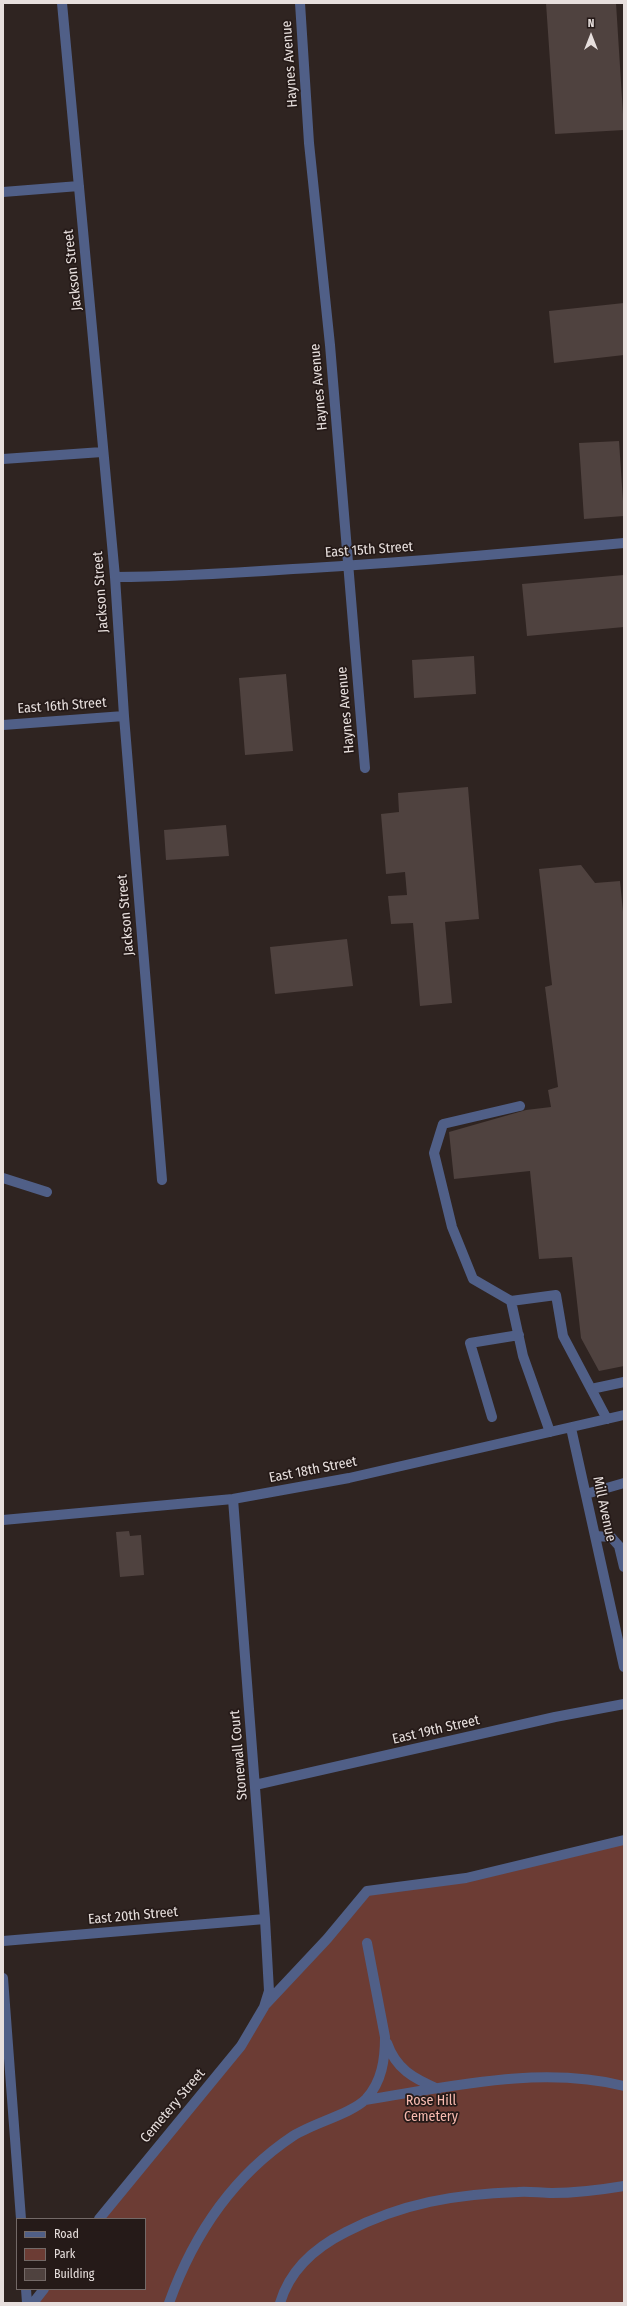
<!DOCTYPE html>
<html>
<head>
<meta charset="utf-8">
<style>
	body { margin:0 }
	#map { position:relative; width:627px; height:2306px; overflow:hidden; background:#2f2421; font-family:"Fira Sans Condensed",sans-serif }
	canvas { display:block }
	.frame { position:absolute; inset:0; border:4px solid #e7dfdd; pointer-events:none }
	.legend { position:absolute; left:16px; top:2218px; width:130px; height:72px; box-sizing:border-box; background:#251a18; border:1px solid #736967; margin:0; padding:5px 7px; list-style:none; font-size:12px; color:#e7dfdd }
	.legend li { display:flex; align-items:center; gap:8px; height:20px }
	.legend b { width:20px; border:1px solid #736967 }
	.north { position:absolute; left:571px; top:16px; width:40px; height:40px; -webkit-text-stroke:3px #251a18; paint-order:stroke; rotate:0deg; font-size:11px; font-weight:700; line-height:16px; text-align:center; color:#e7dfdd }
	.north::after { content:''; display:block; margin:auto; width:14px; height:18px; background:#e7dfdd; clip-path:polygon(50% 0,100% 100%,50% 72%,0 100%) }
</style>
</head>
<body>
<div id="map">
<canvas width="627" height="2306"></canvas>
<div class="frame"></div>
<ul class="legend">
<li><b style="height:5px;background:#505f87"></b>Road</li>
<li><b style="height:11px;background:#6c3c34"></b>Park</li>
<li><b style="height:11px;background:#4f423f"></b>Building</li>
</ul>
<div class="north">N</div>
</div>
<script>
const context = document.querySelector('canvas').getContext('2d');
context.lineJoin = 'round';
function fillPath(path, color) { context.fillStyle = color; context.fill(path, 'evenodd'); }
function trace(path, color, width, dash) { context.strokeStyle = color; context.lineWidth = width; context.lineCap = dash ? 'butt' : 'round'; context.setLineDash(dash || []); context.stroke(path); }
function label(font, color, halo, rows, align = 'center') {
  context.font = font + ' "Fira Sans Condensed",sans-serif'; context.lineWidth = 3.5; context.setLineDash([]); context.textBaseline = 'middle'; context.strokeStyle = halo; context.fillStyle = color; for (const [text, x, y, turn = 0] of rows) {
    context.save(); context.translate(x, y); context.rotate((+turn || 0) * Math.PI / 180); context.textAlign = isNaN(turn) ? turn : align; if (halo) context.strokeText(text, 0, 0); context.fillText(text, 0, 0); context.restore();
  }
}
fillPath(new Path2D(`
	M624,1840V2303H33L44,2289H145V2219H99L259,2016L367,1891L466,1878Z`), '#6c3c34');
fillPath(new Path2D(`
	M546,3H616L624,130L555,134Z
	M624,303V355L554,363L549,311Z
	M619,441L624,516L584,519L579,443Z
	M624,575V627L527,636L522,584Z
	M474,656L476,694L414,698L412,660Z
	M286,674L293,751L245,755L239,678Z
	M468,787L479,919L445,922L452,1003L420,1006L413,923L391,924L388,896L407,895L405,872L386,874L381,814L399,812L398,793Z
	M226,825L229,856L166,860L164,830Z
	M581,865L595,883L620,881L624,922V1366L599,1371L581,1338L572,1257L539,1259L530,1171L454,1179L449,1132L526,1110L551,1107L548,1090L558,1087L545,987L552,985L539,869Z
	M347,939L353,986L275,994L270,947Z
	M129,1531L130,1536L141,1535L144,1575L120,1577L116,1532Z`), '#4f423f');
trace(new Path2D(`
	M62,3L115,577L124,716L162,1180
	M300,3L309,143L330,345L365,768
	M3,192L79,186
	M3,459L102,452
	M115,577C174,577 234,573 293,569C403,563 514,553 624,543
	M3,725L124,716
	M520,1106L443,1124L434,1153L452,1227L473,1279L511,1301L556,1295L563,1336L607,1419
	M3,1178L47,1192
	M511,1301L523,1356L550,1432
	M591,1389L624,1382
	M492,1417L470,1343L519,1335
	M571,1428L624,1667
	M586,1494L624,1483
	M3,1520L233,1499L349,1478L624,1415
	M595,1536L611,1537L619,1546L624,1567
	M255,1785L555,1717L624,1704
	M3,1941L265,1919
	M3,1978L21,2219
	M266,2004L327,1939L367,1891L466,1878L624,1840
	M387,2043C396,2069 413,2078 438,2089
	M365,2100C449,2087 540,2065 624,2086
	M99,2219L241,2046L264,2007L269,1991L265,1919L233,1499
	M26,2289L27,2303
	M33,2303L44,2289
	M169,2303C193,2236 233,2176 293,2136C313,2123 351,2114 366,2099C382,2082 385,2059 385,2037L367,1943
	M280,2303C290,2269 316,2247 346,2232C402,2203 456,2194 518,2192C529,2191 540,2193 552,2193C576,2193 600,2190 624,2186`), '#505f87', 10);
label('14px', '#e7dfdd', '#251a18', [
	["Haynes Avenue",290,64,-94],
	["Jackson Street",73,270,-96],
	["Haynes Avenue",319,387,-95],
	["East 15th Street",369,550,-4],
	["Jackson Street",101,592,-94],
	["East 16th Street",62,706,-4],
	["Haynes Avenue",346,710,-95],
	["Jackson Street",126,915,-95],
	["East 18th Street",313,1470,-11],
	["Mill Avenue",604,1509,78],
	["East 19th Street",436,1730,-13],
	["Stonewall Court",239,1755,-95],
	["East 20th Street",133,1916,-5],
	["Cemetery Street",173,2106,-50]
]);
label('14px', '#f6baaf', '#251a18', [
	["Rose Hill",431,2101],
	["Cemetery",431,2117]
]);
</script>
</body>
</html>
